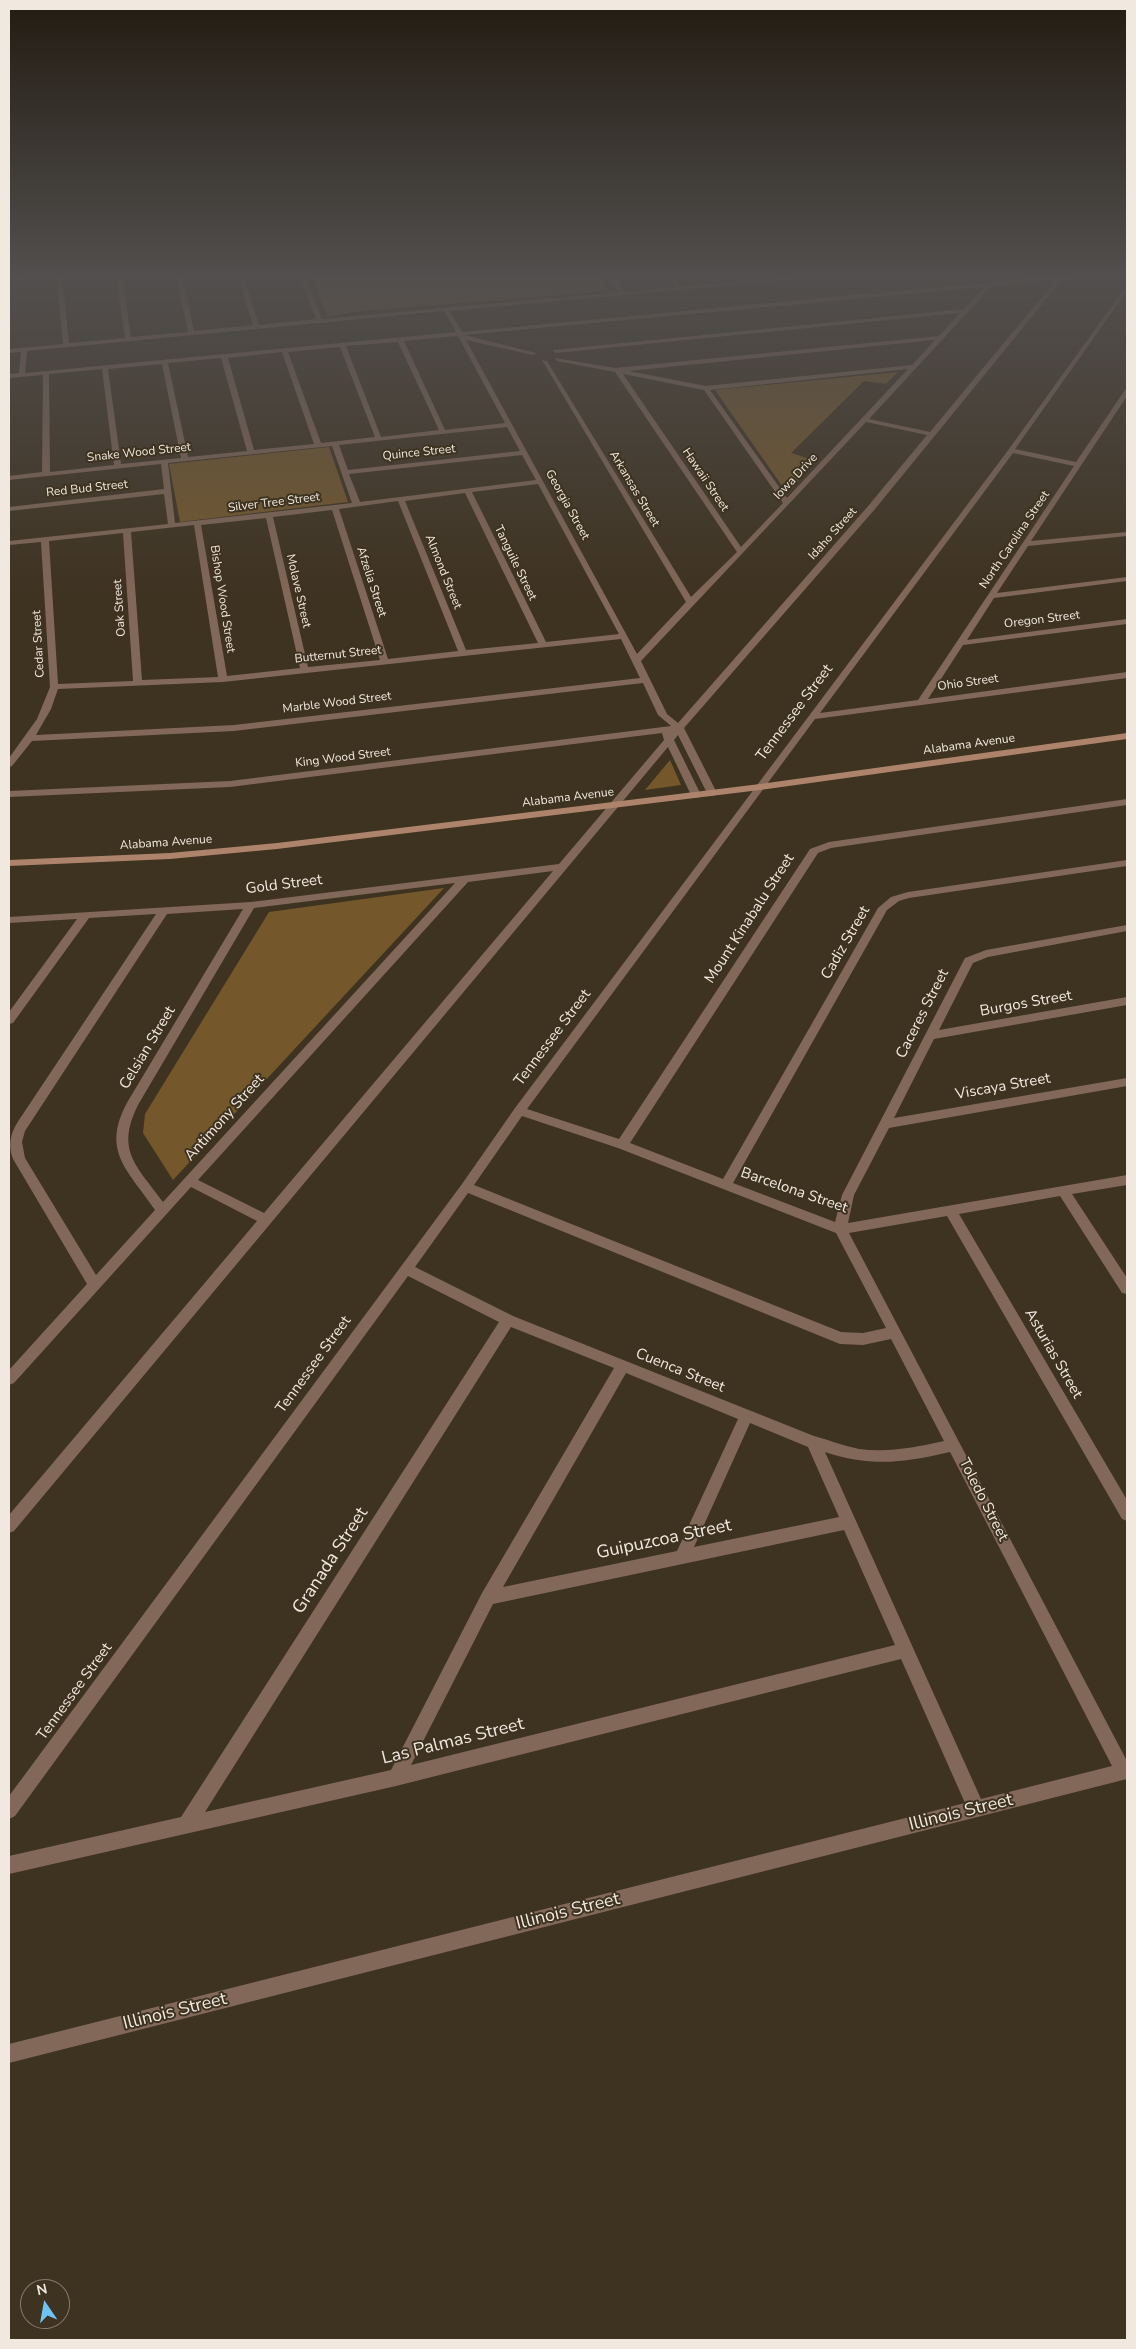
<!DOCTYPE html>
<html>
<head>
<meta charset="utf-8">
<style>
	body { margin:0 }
	#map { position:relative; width:1136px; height:2349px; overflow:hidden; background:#3e3220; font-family:"Nunito Sans",sans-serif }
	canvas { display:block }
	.frame { position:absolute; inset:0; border:10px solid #f1e9df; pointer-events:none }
	.north { position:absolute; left:20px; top:2279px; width:50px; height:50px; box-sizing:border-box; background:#3e3220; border:1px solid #867b6c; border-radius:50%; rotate:348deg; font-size:14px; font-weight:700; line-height:20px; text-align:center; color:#f1e9df }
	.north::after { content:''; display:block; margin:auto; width:18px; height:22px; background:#6fc2f4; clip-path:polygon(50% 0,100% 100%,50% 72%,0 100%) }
</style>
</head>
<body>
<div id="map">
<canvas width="1136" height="2349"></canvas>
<div class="frame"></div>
<div class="north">N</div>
</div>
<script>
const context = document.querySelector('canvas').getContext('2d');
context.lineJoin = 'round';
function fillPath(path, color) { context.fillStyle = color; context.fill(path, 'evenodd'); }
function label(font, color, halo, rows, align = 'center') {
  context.font = font + ' "Nunito Sans",sans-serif'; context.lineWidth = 4; context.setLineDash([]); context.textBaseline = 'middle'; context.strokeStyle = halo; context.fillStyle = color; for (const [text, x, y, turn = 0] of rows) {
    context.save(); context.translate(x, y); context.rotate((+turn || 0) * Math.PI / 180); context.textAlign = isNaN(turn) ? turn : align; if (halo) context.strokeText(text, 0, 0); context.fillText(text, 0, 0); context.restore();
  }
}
fillPath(new Path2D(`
	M311,275H597L610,291L352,312L327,317Z
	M898,372L886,384L864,381L791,453L816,461L787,493L715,390Z
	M329,447L348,502L180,522L169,464Z
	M670,760L681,785L645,790Z
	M444,888L173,1180L143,1133L145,1114L269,912Z`), '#74582b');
fillPath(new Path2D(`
	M41,275H65L9,281V277Z
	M1086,275H1117L1060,280L1057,278Z`), '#826858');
fillPath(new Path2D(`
	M56,275H62L69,343L125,338L116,275H122L131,337L188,332L176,275H182L194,331L253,325L237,275H243L259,325L316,319L299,275H305L322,319L619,292L605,275H611L625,292L675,287L665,275H671L681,287L819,275H840L450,311L462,332L1066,275L875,509L684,728L717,793L715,795L712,796L707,793L678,735L674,740L701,795L699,797L696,798L691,795L668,747L14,1531L9,1533V1515L257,1221L191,1187L14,1383L9,1385V1370L87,1284L13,1159C8,1146 10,1135 17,1123L156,914L89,918L13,1023L9,1024V1012L77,919L9,923V917L251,902L559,864L664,740L662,733L230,787L9,797V791L230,781L671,726L658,715L643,683L234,731L32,741L12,766L9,767V758L37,719L50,687L41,542L9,545V541L168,524L164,494L9,511V507L164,489L161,464L9,480V476L42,472L43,375L9,378V374L19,373L21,352L9,353V349L63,344ZM1056,280L930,432L869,419L992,286ZM985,287L964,309L553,350L555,353L960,313L939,336L615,368L555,358L557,361L615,372L737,552L691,597L547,361L542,360L686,602L637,654L466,340L533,355L536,353L464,335ZM444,311L456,332L25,373L27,351ZM458,336L505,423L445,430L404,341ZM935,340L912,365L706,386L628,371ZM398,342L439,430L381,437L346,346ZM340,347L375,437L321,443L288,352ZM282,352L314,444L254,450L228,358ZM221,358L247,451L188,457L168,363ZM162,364L181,458L121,464L108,369ZM102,369L114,465L50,472L49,374ZM908,369L787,498L710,390ZM623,374L704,390L783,503L741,547ZM866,422L927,435L869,505L678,723L667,714L641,661ZM507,427L520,451L348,470L339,445ZM332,446L352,503L175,523L168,463ZM522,455L536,480L360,502L349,474ZM538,484L619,634L546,642L472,492ZM465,493L538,643L466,650L405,501ZM398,501L458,651L388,659L339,509ZM332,510L380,660L308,667L273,517ZM266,518L300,668L227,676L201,525ZM194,525L218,677L142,680L131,532ZM123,533L133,681L58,684L49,541ZM621,639L640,678L234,725L36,735L51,709L58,689L223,682ZM553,871L264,1213L198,1180L468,882ZM455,883L163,1202C137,1166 115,1151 138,1105L254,908ZM243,909L128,1101C100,1151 128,1170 155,1210L96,1275L25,1158L22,1142L25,1131L167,914Z
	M1127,285V291L1015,449L1076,462L1125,390L1127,389V396L1031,541L1127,532V536L1028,546L997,593L1127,577V581L994,598L967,640L1127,619V624L963,645L928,699L1127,672V678L815,719L527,1109L619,1139L810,849L829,842L1127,799V805L831,848L818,853L630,1143L723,1179L878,908L891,897L908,892L1127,860V866L909,898L899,901L887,910L733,1183L835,1222L842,1195L965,958L986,950L1127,925V931L988,957L973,963L939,1030L1127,997V1005L934,1039L894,1118L1127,1078V1086L889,1128L854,1195L848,1223L1127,1175V1185L1072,1194L1127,1278V1294L1122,1293L1060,1196L959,1214L1127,1500V1521L1122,1519L947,1216L849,1233L1127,1761V1779L9,2063V2044L965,1803L901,1659L396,1786L9,1874V1856L181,1817L499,1322L408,1276L15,1816L9,1819V1796L462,1184L515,1108L1009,449ZM1013,453L1074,466L918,700L820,713ZM522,1116L618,1148L836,1233L886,1328L863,1333L841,1332L474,1185ZM468,1193L840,1344L863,1345L891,1339L944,1441C916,1447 888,1453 859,1449C844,1446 829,1440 814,1436L513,1316L415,1267ZM511,1327L614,1368L482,1593L391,1770L205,1812ZM626,1373L738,1419L677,1551L503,1587ZM750,1423L808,1447L839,1517L694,1547ZM825,1452C870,1467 904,1463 950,1452L1112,1766L981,1799ZM844,1530L895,1645L411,1765L493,1604Z`), '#826858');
fillPath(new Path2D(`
	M1127,733V739L760,790L277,849L170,859L9,866V860L170,853L277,843L760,784Z`), '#ad846b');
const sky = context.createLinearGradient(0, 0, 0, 604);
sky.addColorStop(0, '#221c12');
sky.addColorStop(0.46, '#524f4e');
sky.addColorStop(1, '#524f4e00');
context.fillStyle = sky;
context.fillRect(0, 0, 1136, 604);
label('12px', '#f1e9df', '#3e3220', [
	["Snake Wood Street",139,453,-6],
	["Quince Street",419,453,-6],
	["Iowa Drive",796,477,-47],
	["Hawaii Street",705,480,56],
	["Red Bud Street",87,489,-6],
	["Arkansas Street",634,489,59],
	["Silver Tree Street",274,503,-7],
	["Georgia Street",567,505,61],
	["Idaho Street",833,534,-48],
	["North Carolina Street",1015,540,-56],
	["Tanguile Street",515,563,64],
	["Almond Street",443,572,68],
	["Afzelia Street",371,582,72],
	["Molave Street",298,591,77],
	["Bishop Wood Street",222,599,81],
	["Oak Street",120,608,-94],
	["Oregon Street",1042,620,-7],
	["Cedar Street",39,644,-93],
	["Butternut Street",338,655,-6],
	["Ohio Street",968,683,-8],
	["Marble Wood Street",337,703,-7],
	["Alabama Avenue",969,745,-8],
	["King Wood Street",343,758,-7],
	["Alabama Avenue",568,798,-7],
	["Alabama Avenue",166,843,-4]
]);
label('15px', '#f1e9df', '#3e3220', [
	["Tennessee Street",795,713,-53],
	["Gold Street",284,885,-7],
	["Mount Kinabalu Street",750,919,-57],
	["Cadiz Street",846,943,-60],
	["Burgos Street",1026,1004,-10],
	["Caceres Street",923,1014,-63],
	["Tennessee Street",553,1038,-53],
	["Celsian Street",148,1048,-59],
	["Viscaya Street",1003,1087,-10],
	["Antimony Street",225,1118,-48],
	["Barcelona Street",794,1191,19],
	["Asturias Street",1053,1354,60],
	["Tennessee Street",314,1365,-54],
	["Cuenca Street",680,1371,22],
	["Toledo Street",983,1500,63],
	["Tennessee Street",75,1692,-54]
]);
label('18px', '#f1e9df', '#3e3220', [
	["Guipuzcoa Street",664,1540,-12],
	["Granada Street",331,1561,-57],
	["Las Palmas Street",453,1742,-14],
	["Illinois Street",961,1813,-14],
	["Illinois Street",568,1912,-14],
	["Illinois Street",175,2012,-14]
]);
</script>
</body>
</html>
